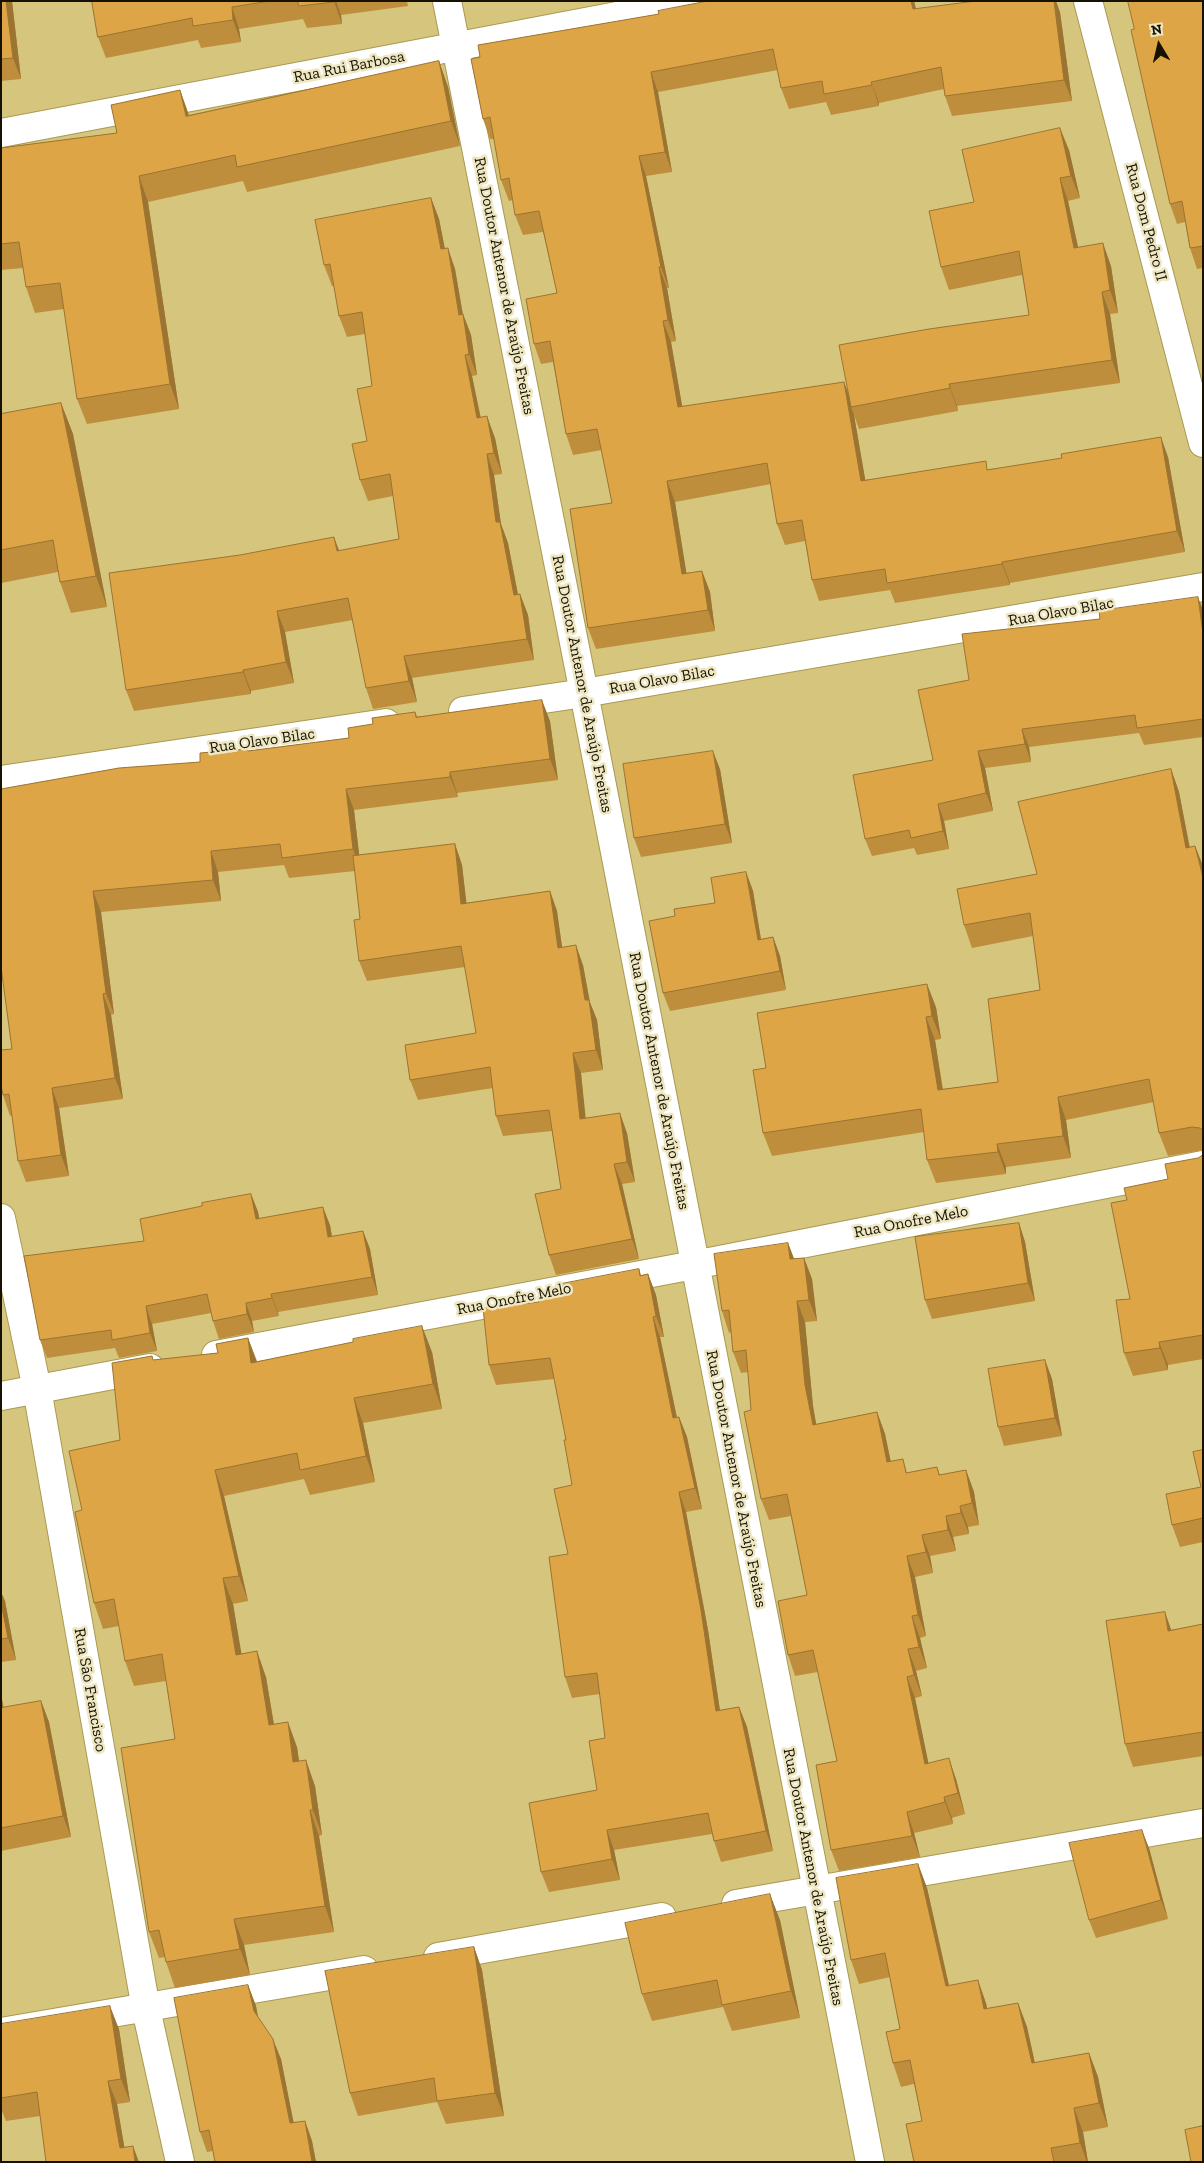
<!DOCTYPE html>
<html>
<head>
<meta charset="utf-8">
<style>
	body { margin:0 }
	#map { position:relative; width:1204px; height:2163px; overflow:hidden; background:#d6c67d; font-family:"Zilla Slab",serif }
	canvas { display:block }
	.frame { position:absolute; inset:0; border:2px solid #161100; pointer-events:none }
	.north { position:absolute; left:1134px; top:20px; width:50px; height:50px; -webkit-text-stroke:4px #eee7c3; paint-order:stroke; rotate:351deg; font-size:14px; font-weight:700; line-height:20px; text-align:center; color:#161100 }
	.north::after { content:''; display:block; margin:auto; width:18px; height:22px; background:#161100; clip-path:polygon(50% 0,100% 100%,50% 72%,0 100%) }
</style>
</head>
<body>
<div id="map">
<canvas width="1204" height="2163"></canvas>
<div class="frame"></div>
<div class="north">N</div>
</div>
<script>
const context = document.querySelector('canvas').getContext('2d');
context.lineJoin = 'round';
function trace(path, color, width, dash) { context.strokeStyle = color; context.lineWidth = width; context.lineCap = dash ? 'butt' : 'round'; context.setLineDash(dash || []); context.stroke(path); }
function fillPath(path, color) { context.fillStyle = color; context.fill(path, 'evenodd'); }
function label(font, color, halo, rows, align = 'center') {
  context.font = font + ' "Zilla Slab",serif'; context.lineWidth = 5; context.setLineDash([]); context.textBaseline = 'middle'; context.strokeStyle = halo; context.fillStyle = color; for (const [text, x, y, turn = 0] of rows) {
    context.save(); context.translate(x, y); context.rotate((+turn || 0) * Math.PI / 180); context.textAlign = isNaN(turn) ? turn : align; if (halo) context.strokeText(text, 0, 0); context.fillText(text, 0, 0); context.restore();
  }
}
const minor = new Path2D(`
	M447,1L584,693L870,2162
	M1088,1L1203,443
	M1,133L696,1
	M463,711L584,693L1203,587
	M1,780L386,723
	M1,1218L37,1389L146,2009L180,2162
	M216,1355L694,1265L1203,1165
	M1,1396L150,1368
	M736,1904L1203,1823
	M438,1957L662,1917
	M1,2032L364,1970`);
trace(minor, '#a99951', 30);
trace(minor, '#fff', 28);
fillPath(new Path2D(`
	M1,1H12L21,79L1,81Z
	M92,1H407L408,6L341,15L342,24L307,28L303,19L239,29L241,42L201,48L198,40L106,58L98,37Z
	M914,1L916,9L1060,12L1072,101L952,116L945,96L944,89L879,103V106L831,115L826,102L789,109L781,88L778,70L658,92L672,172L646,176L669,288H667L676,341L671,342L682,407L844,382L848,393L1029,315L1022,275L949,290L941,267L974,202L1069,150L1080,198L1068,201L1078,247L1111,266L1118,313L1110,314L1120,383L957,406L958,411L859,429L854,415L865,480L989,469L1168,457L1185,552L1010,583V585L895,603L890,590L819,601L812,580L805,541L785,545L777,524L771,484L675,502L686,573L702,571L710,592L715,631L596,649L588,628L612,503L602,450L573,455L566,434L553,362L541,364L534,344L557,293L543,232L523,235L515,215L513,200L509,201L501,180L494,139H490L483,119L471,59Z
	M1203,1V268L1197,269L1190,248L1185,222L1177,224L1170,204L1134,29Z
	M439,61L448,87L460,146L247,192L243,181L148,202L179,409L87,424L77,399L64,309L35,313L26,287L23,268L1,270V148L117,133L180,90L189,115Z
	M431,198L439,219L445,249L455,269L463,314L471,335L477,375L472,376L481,418L495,438L502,474L494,475L501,524L508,543L518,594H520L528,615L534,660L412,678L417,702L373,709L366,688L353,620L285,632L294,683L251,691V694L134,711L126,690L339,551L399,539L393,496L368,501L360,480L367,441L372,386L365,334L347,337L339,316L334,286H332L324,265Z
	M61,403L73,434L107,607L71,613L60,582L58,572L1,583V414Z
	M1203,610V737L1144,745L1139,733L1029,747L1031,762L985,768L993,811L944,821L949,849L917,855L914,848L872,856L865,839L933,760L969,680Z
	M415,712L417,716L550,721L558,780L457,793L458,797L354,810L359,855L455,844L462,865L466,903L550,891L557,911L562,947L583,965L589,1000L597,1020L603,1070L581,1073L585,1119L627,1133L635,1182L622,1184L639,1259L556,1275L549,1255L561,1189L552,1131L503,1136L496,1116L493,1088L418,1100L410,1080L476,1033L465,967L367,981L359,961L360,919L355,871L289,878L284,865L218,872L221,901L101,912L114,1014L111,1015L123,1099L59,1108L69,1176L26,1182L18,1161L12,1115L10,1116L3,1095L12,1049L1,967L200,762L248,751L349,738L373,724Z
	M720,769L732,843L641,857L634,838Z
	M1171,769L1179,792L1190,848L1195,846L1203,866V1150L1168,1156L1159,1133L1154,1102L1066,1120L1071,1158L1006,1167V1174L936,1183L927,1160L924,1132L772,1156L763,1133L766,1068L936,1007L941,1039L935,1040L943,1089L998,1082L1040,990L1033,936L972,948L964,925L1037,874Z
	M746,872L753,891L761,939L773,937L780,956L786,990L670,1011L663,993L675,916L715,903Z
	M1203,1155V1359L1168,1365V1370L1133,1376L1124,1353L1130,1299L1127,1200L1168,1179L1198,1158Z
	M251,1194L258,1212L259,1218L330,1225L332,1237L363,1231L370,1249L378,1295L278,1312L279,1316L252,1321L254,1332L219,1339L213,1321L211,1313L152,1324L157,1351L119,1358L115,1348L47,1358L40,1340L144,1241L202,1206Z
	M1019,1223L1025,1242L1035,1301L932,1319L925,1300Z
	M788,1243L794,1259L804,1258L812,1279L817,1321L805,1322L813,1406L816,1424L877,1412L885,1434L891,1462L903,1459L907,1473L937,1467L940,1475L966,1470L974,1492L979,1525L968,1527L969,1534L953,1537L956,1551L930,1556L933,1573L915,1577L926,1636L920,1638L927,1668L916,1671L922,1696L915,1698L928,1763L956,1779L965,1814L952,1818L953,1824L914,1833L920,1857L839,1871L831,1850L837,1761L818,1672L795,1676L788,1655L807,1595L791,1516L769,1520L761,1499L748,1372L741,1373L733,1352L731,1332L729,1333L722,1311Z
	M639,1269L641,1275L648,1274L656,1295L664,1337H660L677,1417H679L687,1437L702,1509L686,1512L708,1630L720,1710L739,1707L747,1727L773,1851L721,1862L714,1841L712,1834L614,1850L620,1880L549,1892L541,1872L597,1790L605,1738L600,1694L572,1698L565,1677L568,1554L572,1485L566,1440L554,1379L496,1385L489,1365L539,1302L557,1292Z
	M248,1338L257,1361L432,1352L442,1409L363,1423L375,1482L310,1495L304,1479L224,1496L248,1601L233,1604L241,1654L266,1677L274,1724L297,1747L299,1761L315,1786L322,1835L319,1836L334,1932L244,1945L250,1975L175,1988L166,1962L165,1957L159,1958L149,1932L175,1739L166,1681L134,1686L125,1661L119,1626L103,1629L94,1603L82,1510L120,1440L154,1360L218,1353Z
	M1045,1360L1052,1379L1062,1436L1004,1446L998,1427Z
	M1203,1450V1542L1180,1547L1172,1525L1201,1487Z
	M1,1592L5,1601L16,1660L1,1662Z
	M1203,1624V1756L1133,1767L1125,1744L1171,1630Z
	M1,1694L4,1708L41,1701L49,1722L71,1837L1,1851Z
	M1149,1848L1168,1919L1096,1938L1089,1920Z
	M918,1864L927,1888L949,1985L986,2003L987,2009L1018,2003L1027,2027L1035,2063L1089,2053L1098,2077L1108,2127L1083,2132L1088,2162H914L922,2121L914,2084L901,2087L893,2063L900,2029L890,1977L859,1984L851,1960Z
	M780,1920L800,2018L732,2031L723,2007L652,2021L642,1994Z
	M474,1947L482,1970L504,2116L446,2124L437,2102L358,2116L350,2093Z
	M248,1985L256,2006L258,2018L281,2059L293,2123L305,2121L312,2141L316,2162H215L213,2151L207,2152L200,2132Z
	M1,2024L119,2029L130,2102L117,2104L124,2147L40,2116L6,2121L1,2109Z`), '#be8e3c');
fillPath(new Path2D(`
	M6,1H12L21,79L13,58Z
	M334,1H336L341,15L342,24Z
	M911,1H914L921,30L913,9Z
	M1054,1H1056L1060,12L1072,101L1064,80Z
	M232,7L239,29L241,42L233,20Z
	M439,61L448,87L460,146L451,121Z
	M651,72L658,92L672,172L665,152Z
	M871,82L879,103V106Z
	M180,90L189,116H186Z
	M1060,128L1069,150L1080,198L1071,176Z
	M639,156L646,176L669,288L661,267Z
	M139,176L148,202L179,409L170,384Z
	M1060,178L1068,201L1083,270L1074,248Z
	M431,198L439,219L449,270L441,249Z
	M1103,243L1111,266L1118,313L1110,290Z
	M448,248L455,269L465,328L463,314L471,335L477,375L469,354L459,315Z
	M659,267L667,288L676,341L668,320Z
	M1102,292L1110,314L1120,383L1112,360Z
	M663,321L671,342L686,428L678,407Z
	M465,355L472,376L485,440L477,418Z
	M844,382L852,403L851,407L854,415L869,501L861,481Z
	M949,384L957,406L958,411L950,388Z
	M61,403L73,434L107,607L96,576Z
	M487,416L495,438L502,474L494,453Z
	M1161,437L1168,457L1185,552L1177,531Z
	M487,454L494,475L501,524L508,543L522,616L514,595L496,522Z
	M667,481L675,502L690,595L682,574Z
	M334,537L342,558L337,551Z
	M1002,562L1010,583V585L1002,564Z
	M702,571L710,592L715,631L708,610Z
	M520,594L528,615L534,660L527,639Z
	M1198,597L1203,610V633Z
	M277,611L285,632L294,683L286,662Z
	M404,656L412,678L417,702L409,681Z
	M243,670L251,691V694L243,672Z
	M542,700L550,721L558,780L550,759Z
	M1022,729L1029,747L1031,762L1025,744Z
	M713,751L720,769L732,843L725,824Z
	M978,751L985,768L993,811L986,793Z
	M1171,769L1179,792L1194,871L1186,848Z
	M450,772L457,793L458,797L450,777Z
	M346,789L354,810L361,870L353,849Z
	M938,804L944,821L949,849L943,831Z
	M455,844L462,865L469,924L461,904Z
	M1195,846L1203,866V877Z
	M211,851L218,872L221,901L213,880Z
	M746,872L753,891L764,958L758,940Z
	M93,891L101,912L114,1014L106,993Z
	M550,891L557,911L565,968L558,948Z
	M773,937L780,956L786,990L780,971Z
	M576,945L583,965L590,1002L589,1000L597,1020L603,1070L596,1050L585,1000Z
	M927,984L936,1007L941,1039L932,1016Z
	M103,994L111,1015L123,1099L115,1078Z
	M926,1017L935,1040L946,1113L938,1090Z
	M573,1053L581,1073L588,1140L580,1119Z
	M52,1088L59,1108L69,1176L61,1155Z
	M1058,1097L1066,1120L1071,1158L1063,1136Z
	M620,1113L627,1133L635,1182L627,1162Z
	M997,1144L1006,1167V1174L998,1152Z
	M614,1164L622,1184L639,1259L632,1239Z
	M251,1194L258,1212L263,1237L256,1219Z
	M323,1207L330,1225L335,1255L328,1237Z
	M1019,1223L1025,1242L1035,1301L1028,1283Z
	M363,1231L370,1249L378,1295L372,1277Z
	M788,1243L796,1264L790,1259Z
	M804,1258L812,1279L817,1321L809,1300Z
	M648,1274L656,1295L664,1337L656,1316Z
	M271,1294L278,1312L279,1316L272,1298Z
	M797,1301L805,1322L813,1406L820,1446L813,1425L805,1385Z
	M246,1303L252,1321L254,1332L247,1314Z
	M146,1306L152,1324L157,1351L150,1333Z
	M653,1317L660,1337L681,1438L673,1418Z
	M422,1326L432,1352L442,1409L433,1384Z
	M248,1338L257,1363H251Z
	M1159,1342L1168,1365V1370L1160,1348Z
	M1045,1360L1052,1379L1062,1436L1055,1418Z
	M354,1398L363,1423L375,1482L366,1456Z
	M877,1412L885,1434L895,1483L887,1462Z
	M679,1417L687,1437L702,1509L695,1488Z
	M215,1470L224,1496L248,1601L239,1576Z
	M966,1470L974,1492L979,1525L972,1503Z
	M679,1492L686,1512L708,1630L723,1732L716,1711Z
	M960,1506L968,1527L969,1534L961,1513Z
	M946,1516L953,1537L956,1551L948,1530Z
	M922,1535L930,1556L933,1573L926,1552Z
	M907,1556L915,1577L926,1636L918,1615Z
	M223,1578L233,1604L246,1680L236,1655Z
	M1,1592L5,1601L16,1660L8,1638L1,1603Z
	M1165,1612L1173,1635L1168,1631Z
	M912,1616L920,1638L927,1668L919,1647Z
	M908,1649L916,1671L922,1696L914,1675Z
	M257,1651L266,1677L278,1750L269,1725Z
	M907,1677L915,1698L933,1785L925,1764Z
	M1,1694L7,1730L1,1713Z
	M41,1701L49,1722L71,1837L63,1816Z
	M739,1707L747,1727L773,1851L766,1831Z
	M288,1722L297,1747L303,1788L293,1762Z
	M949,1758L956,1779L965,1814L958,1793Z
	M306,1760L315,1786L322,1835L313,1810Z
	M944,1797L952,1818L953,1824L945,1802Z
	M310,1810L319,1836L334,1932L325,1906Z
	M907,1812L914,1833L920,1857L912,1836Z
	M607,1830L614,1850L620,1880L612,1859Z
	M1142,1830L1149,1848L1168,1919L1161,1900Z
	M918,1864L927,1888L954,2009L946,1986Z
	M770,1894L780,1920L800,2018L791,1991Z
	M234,1919L244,1945L250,1975L240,1949Z
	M474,1947L482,1970L504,2116L495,2093Z
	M978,1980L986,2003L992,2033L984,2009Z
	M248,1985L256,2006L261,2032L254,2011Z
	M1018,2003L1027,2027L1040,2087L1032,2063Z
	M110,2006L119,2029L130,2102L121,2079Z
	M273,2039L281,2059L298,2144L290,2123Z
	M1089,2053L1098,2077L1108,2127L1099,2103Z
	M108,2081L117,2104L127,2162L120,2148Z
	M1074,2108L1083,2132L1088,2162H1087L1080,2143Z
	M305,2121L312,2141L316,2162H312Z
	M133,2146L139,2162H135Z`), '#9b7431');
const building = new Path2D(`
	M1,1H6L13,58L1,59Z
	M92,1H270L232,7L233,20L193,26L192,18L98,37Z
	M298,1H334V2L299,6Z
	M708,1H911L913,9L976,1H1054L1064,80L945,96L941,67L871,82L872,85L824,94L822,81L781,88L773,49L651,72L665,152L639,156L661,267H659L668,320L663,321L678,407L844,382L861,481L986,461L987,470L1062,458L1061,454L1161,437L1177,531L1002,562V564L887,583L885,569L812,580L802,520L777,524L767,463L667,481L682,574L702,571L708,610L588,628L570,509L612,503L597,429L566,434L550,341L534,344L526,299L557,293L539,211L515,215L509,178L501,180L490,117L483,119L471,59L480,57L478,45L659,14L658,11Z
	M1128,1H1203V246L1190,248L1182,201L1170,204L1131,30L1134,29Z
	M439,61L451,121L237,167L235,155L139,176L170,384L77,399L60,283L26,287L19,242L1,244V148L117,133L111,105L180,90L186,116Z
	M1060,128L1071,176L1060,178L1074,248L1103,243L1110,290L1102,292L1112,360L949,384L950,388L851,407L839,345L929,329L1029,315L1019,251L941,267L929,211L974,202L962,150Z
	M431,198L441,249L448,248L459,315L463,314L469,354L465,355L477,418L487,416L494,453L487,454L496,522H500L514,595L520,594L527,639L404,656L409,681L366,688L348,598L277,611L286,662L243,670V672L126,690L109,573L240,555L334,537L337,551L399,539L390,474L360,480L352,444L367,441L357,389L372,386L362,312L339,316L330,264L324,265L315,220Z
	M61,403L96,576L60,582L53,540L1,550V414Z
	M1198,597L1203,633V719L1137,728L1135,715L1022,729L1025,744L978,751L986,793L938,804L943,831L911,838L909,830L865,839L853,775L933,760L918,690L969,680L962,634L1100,619L1099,611Z
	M542,700L550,759L450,772V777L346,789L353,849L282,858L280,844L211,851L213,880L93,891L106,993L103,994L115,1078L52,1088L61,1155L18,1161L9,1094L3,1095L1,1085V1050L12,1049L1,967V789L119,768L200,762V753L247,749L248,751L349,738L348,728L373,724L372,718L415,712L416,717Z
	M713,751L725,824L634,838L623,764Z
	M1171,769L1186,848L1195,846L1203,877V1130L1200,1128L1192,1127L1159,1133L1149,1079L1058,1097L1063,1136L997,1144L998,1152L927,1160L921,1109L763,1133L753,1070L766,1068L757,1013L927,984L932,1016L926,1017L938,1090L998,1082L988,999L1040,990L1030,913L964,925L957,889L1037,874L1018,802Z
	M455,844L461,904L550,891L558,948L576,945L585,1000H589L596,1050L573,1053L580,1119L620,1113L627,1162L614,1164L632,1239L549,1255L535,1194L561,1189L549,1110L496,1116L490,1067L410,1080L405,1045L476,1033L461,946L359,961L354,920L360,919L353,856Z
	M746,872L758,940L773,937L780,971L663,993L649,921L675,916L674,909L715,903L711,878Z
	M1203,1155V1335L1159,1342L1160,1348L1124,1353L1116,1300L1130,1299L1111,1203L1127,1200L1124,1188L1168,1179L1165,1164L1198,1158Z
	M251,1194L256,1219L323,1207L328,1237L363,1231L372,1277L271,1294L272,1298L246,1303L247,1314L213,1321L207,1294L146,1306L150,1333L112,1340L111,1330L40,1340L24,1256L144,1241L140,1219L202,1206V1203Z
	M1019,1223L1028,1283L925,1300L915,1237Z
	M788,1243L790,1259L804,1258L809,1300L797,1301L805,1385L813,1425L877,1412L887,1462L903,1459L906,1473L937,1467L939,1475L966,1470L972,1503L960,1506L961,1513L946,1516L948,1530L922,1535L926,1552L907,1556L918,1615L912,1616L919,1647L908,1649L914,1675L907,1677L925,1764L949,1758L958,1793L944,1797L945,1802L907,1812L912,1836L831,1850L816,1765L837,1761L813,1650L788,1655L778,1601L807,1595L787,1494L761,1499L744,1412L751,1410L746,1350L733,1352L729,1310L722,1311L714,1254Z
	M639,1269L640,1276L648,1274L656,1316L653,1317L673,1418L679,1417L695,1488L679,1492L701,1610L716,1711L739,1707L766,1831L714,1841L708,1813L607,1830L612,1859L541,1872L529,1803L597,1790L589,1741L605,1738L597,1673L565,1677L549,1557L568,1554L554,1489L572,1485L564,1440H566L550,1358L489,1365L483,1308L539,1302L538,1296L557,1292L556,1285Z
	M422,1326L433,1384L354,1398L366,1456L300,1470L297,1453L215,1470L239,1576L223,1578L236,1655L257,1651L269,1725L288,1722L293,1762L306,1760L313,1810H310L325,1906L234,1919L240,1949L166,1962L159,1930L149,1932L121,1748L175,1739L162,1654L125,1661L114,1599L94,1603L75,1512L82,1510L69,1451L120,1440L112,1363L152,1356L153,1360L218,1353L216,1344L248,1338L251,1363L353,1342V1339Z
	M1045,1360L1055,1418L998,1427L988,1369Z
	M1203,1450V1518L1172,1525L1166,1494L1201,1487L1193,1452Z
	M1,1603L8,1638L1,1639Z
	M1165,1612L1168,1631L1203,1624V1732L1125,1744L1106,1621Z
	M41,1701L63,1816L1,1828V1708Z
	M1142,1830L1161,1900L1089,1920L1069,1843Z
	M918,1864L946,1986L978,1980L984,2009L1018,2003L1032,2063L1089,2053L1099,2103L1074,2108L1080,2143L1051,2148L1054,2162H914L906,2124L922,2121L910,2060L893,2063L886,2032L900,2029L885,1953L851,1960L836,1878Z
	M770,1894L791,1991L722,2005L717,1980L642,1994L625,1923Z
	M474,1947L495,2093L437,2101L434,2078L350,2093L325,1971Z
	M248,1985L254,2011L273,2039L290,2123L305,2121L312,2162H215L209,2130L200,2132L174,1998Z
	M110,2006L121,2079L108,2081L120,2148L133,2146L135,2162H46L37,2092L1,2098V2024Z
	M1203,2126V2162H1191L1185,2130Z`);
fillPath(building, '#dda546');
trace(building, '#9b7431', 1);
label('16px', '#161100', '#eee7c3', [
	["Rua Rui Barbosa",349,67,-11],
	["Rua Dom Pedro II",1146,222,75],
	["Rua Doutor Antenor de Araújo Freitas",504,286,79],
	["Rua Olavo Bilac",1061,612,-10],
	["Rua Olavo Bilac",662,680,-10],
	["Rua Doutor Antenor de Araújo Freitas",582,684,79],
	["Rua Olavo Bilac",262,741,-8],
	["Rua Doutor Antenor de Araújo Freitas",659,1081,79],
	["Rua Onofre Melo",911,1222,-11],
	["Rua Onofre Melo",514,1299,-11],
	["Rua Doutor Antenor de Araújo Freitas",736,1479,79],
	["Rua São Francisco",90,1690,80],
	["Rua Doutor Antenor de Araújo Freitas",813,1877,79]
]);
</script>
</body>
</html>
